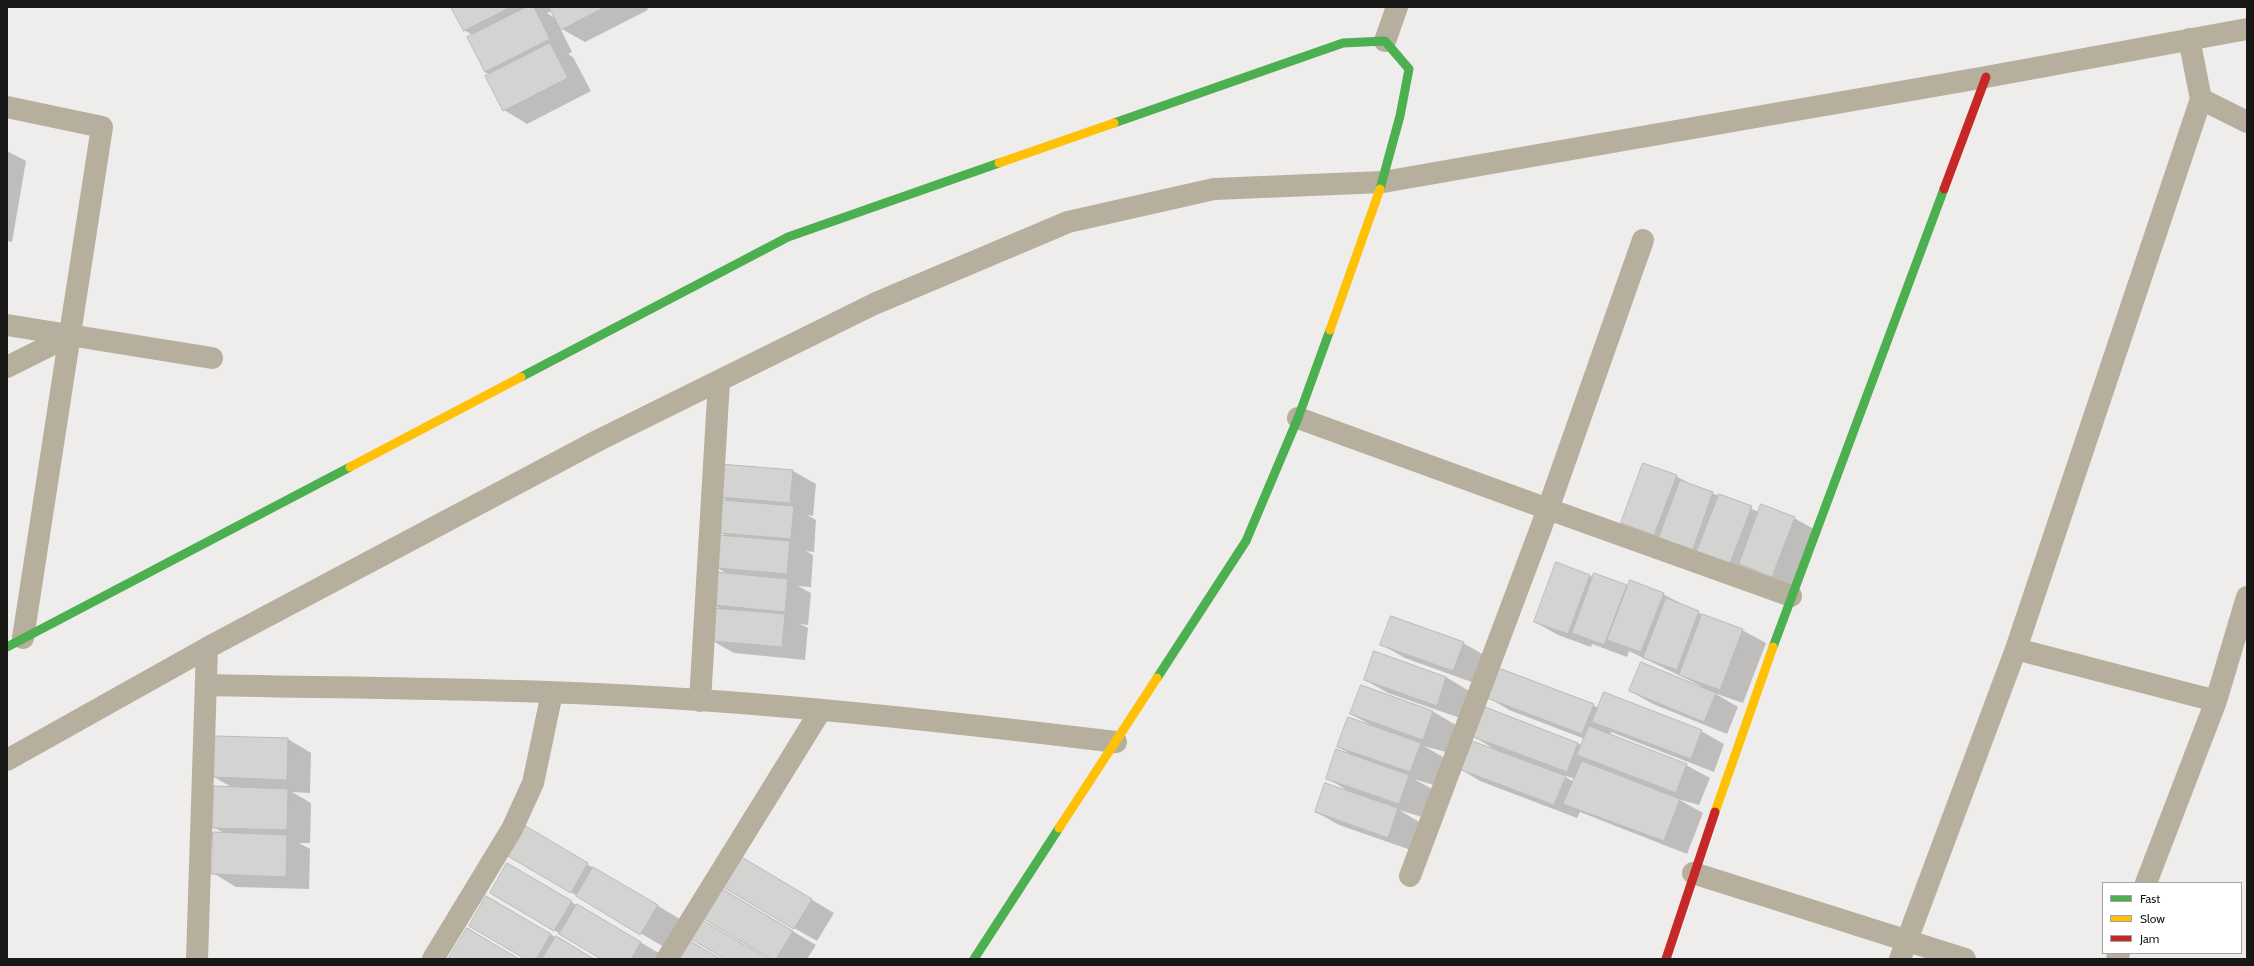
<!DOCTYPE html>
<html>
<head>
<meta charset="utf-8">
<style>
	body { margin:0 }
	#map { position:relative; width:2254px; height:966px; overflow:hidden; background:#eeedeb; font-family:Cabin,sans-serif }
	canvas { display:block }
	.frame { position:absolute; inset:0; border:8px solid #181816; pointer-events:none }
	.legend { position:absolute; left:2102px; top:882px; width:140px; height:72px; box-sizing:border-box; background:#fff; border:1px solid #a3a3a2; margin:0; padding:5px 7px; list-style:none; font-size:12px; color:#181816 }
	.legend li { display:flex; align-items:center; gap:8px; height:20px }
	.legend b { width:20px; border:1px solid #a3a3a2 }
</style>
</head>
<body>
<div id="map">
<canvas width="2254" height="966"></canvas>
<div class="frame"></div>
<ul class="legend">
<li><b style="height:5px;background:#4caf50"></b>Fast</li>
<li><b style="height:5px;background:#ffc107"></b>Slow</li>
<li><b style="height:5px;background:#c62828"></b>Jam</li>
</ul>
</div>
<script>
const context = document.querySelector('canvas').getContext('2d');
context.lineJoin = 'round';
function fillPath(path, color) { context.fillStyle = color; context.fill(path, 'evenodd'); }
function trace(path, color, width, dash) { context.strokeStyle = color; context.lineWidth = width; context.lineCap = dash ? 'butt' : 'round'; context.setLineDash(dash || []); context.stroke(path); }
fillPath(new Path2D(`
	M452,7H647L648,10L585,42L560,28L572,52L568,54L573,57L591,91L527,124L504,110L491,75L485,72L473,35L464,30ZM552,11L556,19L547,13Z
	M7,151L26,161L12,242L7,241Z
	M793,471L816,484L813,516L807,515L816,520L814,552L806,551L813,555L811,587L798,586L811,593L808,625L800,624L808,628L805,660L734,653L711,640L722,610L714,605L729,575L716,567L728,537L720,532L728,501L719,496Z
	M1676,476L1692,485L1759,512L1794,518L1817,531L1796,590L1645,536L1622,522Z
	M1590,576L1628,587L1663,594L1709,618L1742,630L1766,643L1743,703L1714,693L1738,707L1727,734L1653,704L1630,691L1701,686L1629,651L1627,657L1592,644L1591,647L1558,635L1535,622Z
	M1463,643L1486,656L1477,684L1405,658L1382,645Z
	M1374,652L1446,677L1469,691L1460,718L1388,693L1365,680Z
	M1486,696L1593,705L1598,708L1701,731L1724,744L1714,772L1611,732L1610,735L1686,765L1710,778L1699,805L1678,799L1703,813L1687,854L1580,812L1577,818L1480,781L1457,767L1494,749L1470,734L1578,743L1582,746L1585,739L1509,710ZM1564,775L1575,779L1574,782L1564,776Z
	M1432,711L1456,725L1446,752L1424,746L1443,757L1434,785L1414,779L1432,789L1422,817L1399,810L1421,823L1411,850L1339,825L1316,812L1348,791L1327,778L1354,756L1338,747L1371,725L1351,714Z
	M288,739L311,753L310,793L292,792L311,803L310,843H299L310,849L309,889L236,887L213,873L225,834L214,827L233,788L214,777Z
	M524,827L680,919L664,947L508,855Z
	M508,865L664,956L662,959H603L491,893Z
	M764,871L834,913L817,941L794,928Z
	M487,897L593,959H527Z
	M746,904L816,945L807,959H773Z`), '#0003');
const building = new Path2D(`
	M451,7H511L464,31Z
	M526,7H534L550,39L485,72L467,37Z
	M549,7H605L561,30Z
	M550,43L568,78L503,111L485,76Z
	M1643,463L1677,475L1654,535L1621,523Z
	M720,464L793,470L790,503L718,497Z
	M1680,480L1713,492L1692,552L1658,540Z
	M1719,494L1752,506L1729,566L1696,553Z
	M722,500L794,506L791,539L719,533Z
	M1761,504L1795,517L1772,577L1739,564Z
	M718,535L790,541L787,574L715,568Z
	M1556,562L1590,575L1568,634L1534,622Z
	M716,572L788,579L785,612L713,605Z
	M1594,573L1627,585L1604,645L1572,633Z
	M1630,580L1664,593L1641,652L1607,640Z
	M1666,598L1699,611L1677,670L1643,658Z
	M713,608L785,614L782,647L710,641Z
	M1702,614L1743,629L1720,690L1679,675Z
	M1391,616L1464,642L1453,671L1380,645Z
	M1374,651L1446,677L1437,706L1364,680Z
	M1641,662L1716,693L1704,722L1629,691Z
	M1496,667L1594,704L1582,734L1484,697Z
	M1361,685L1433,711L1423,740L1350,714Z
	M1604,692L1702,730L1691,759L1592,722Z
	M1480,705L1578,743L1567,772L1468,735Z
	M1348,717L1421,743L1410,772L1337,747Z
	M1589,726L1687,764L1676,793L1577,755Z
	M215,736L288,738L287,780L213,777Z
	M1467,739L1566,776L1554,805L1456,768Z
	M1336,749L1409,775L1399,804L1326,779Z
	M1582,761L1680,799L1664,841L1563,804Z
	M1325,783L1398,808L1388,838L1315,812Z
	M214,786L288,789L287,830L213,828Z
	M524,825L588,863L571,893L506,855Z
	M213,832L287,835L286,877L212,874Z
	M740,856L812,899L794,929L723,887Z
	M507,863L572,901L554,931L490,893Z
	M593,867L658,905L640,935L576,896Z
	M722,889L793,931L776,959H771L704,919Z
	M486,896L551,934L536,959H525L469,926Z
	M577,904L641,942L631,959H601L559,934Z
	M702,920L768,959H725L691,939Z
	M467,928L519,959H451L449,958Z
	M556,936L594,959H542Z
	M688,940L721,959H677Z`);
fillPath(building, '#d3d3d2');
trace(building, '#babab8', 1);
trace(new Path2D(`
	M2189,39L2201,99L2247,122
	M1385,41L1397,7
	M7,107L102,127L23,638
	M1643,240L1548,509L1791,596
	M7,325L212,358
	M7,367L69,336
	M1298,418L1548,509L1410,876
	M2016,649L2216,701
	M206,685C336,688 466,688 596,694C769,702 943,721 1116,742
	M700,701L719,381
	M7,760L207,648L599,440L874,304L1068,222L1214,189L1383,182L1986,77L2247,29
	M1693,873L1965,959
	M2146,883L2216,701L2247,597
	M197,959L207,648
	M433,959L512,829L533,783L552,693
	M667,959L821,710
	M1900,959L2016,649L2201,99
	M2117,959L2119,953`), '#b6af9e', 22);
trace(new Path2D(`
	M1114,123L1343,43L1385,41L1409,69L1400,116L1380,189
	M521,377L788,237L999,163
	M7,647L350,467
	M1773,647L1944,189
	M1157,678L1246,541L1298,418L1330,330
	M974,959L1059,828`), '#4caf50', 9);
trace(new Path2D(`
	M999,163L1114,123
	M1330,330L1380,189
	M350,467L521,377
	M1715,812L1773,647
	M1059,828L1157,678`), '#ffc107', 9);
trace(new Path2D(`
	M1944,189L1986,77
	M1666,959L1715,812`), '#c62828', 9);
</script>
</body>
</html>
